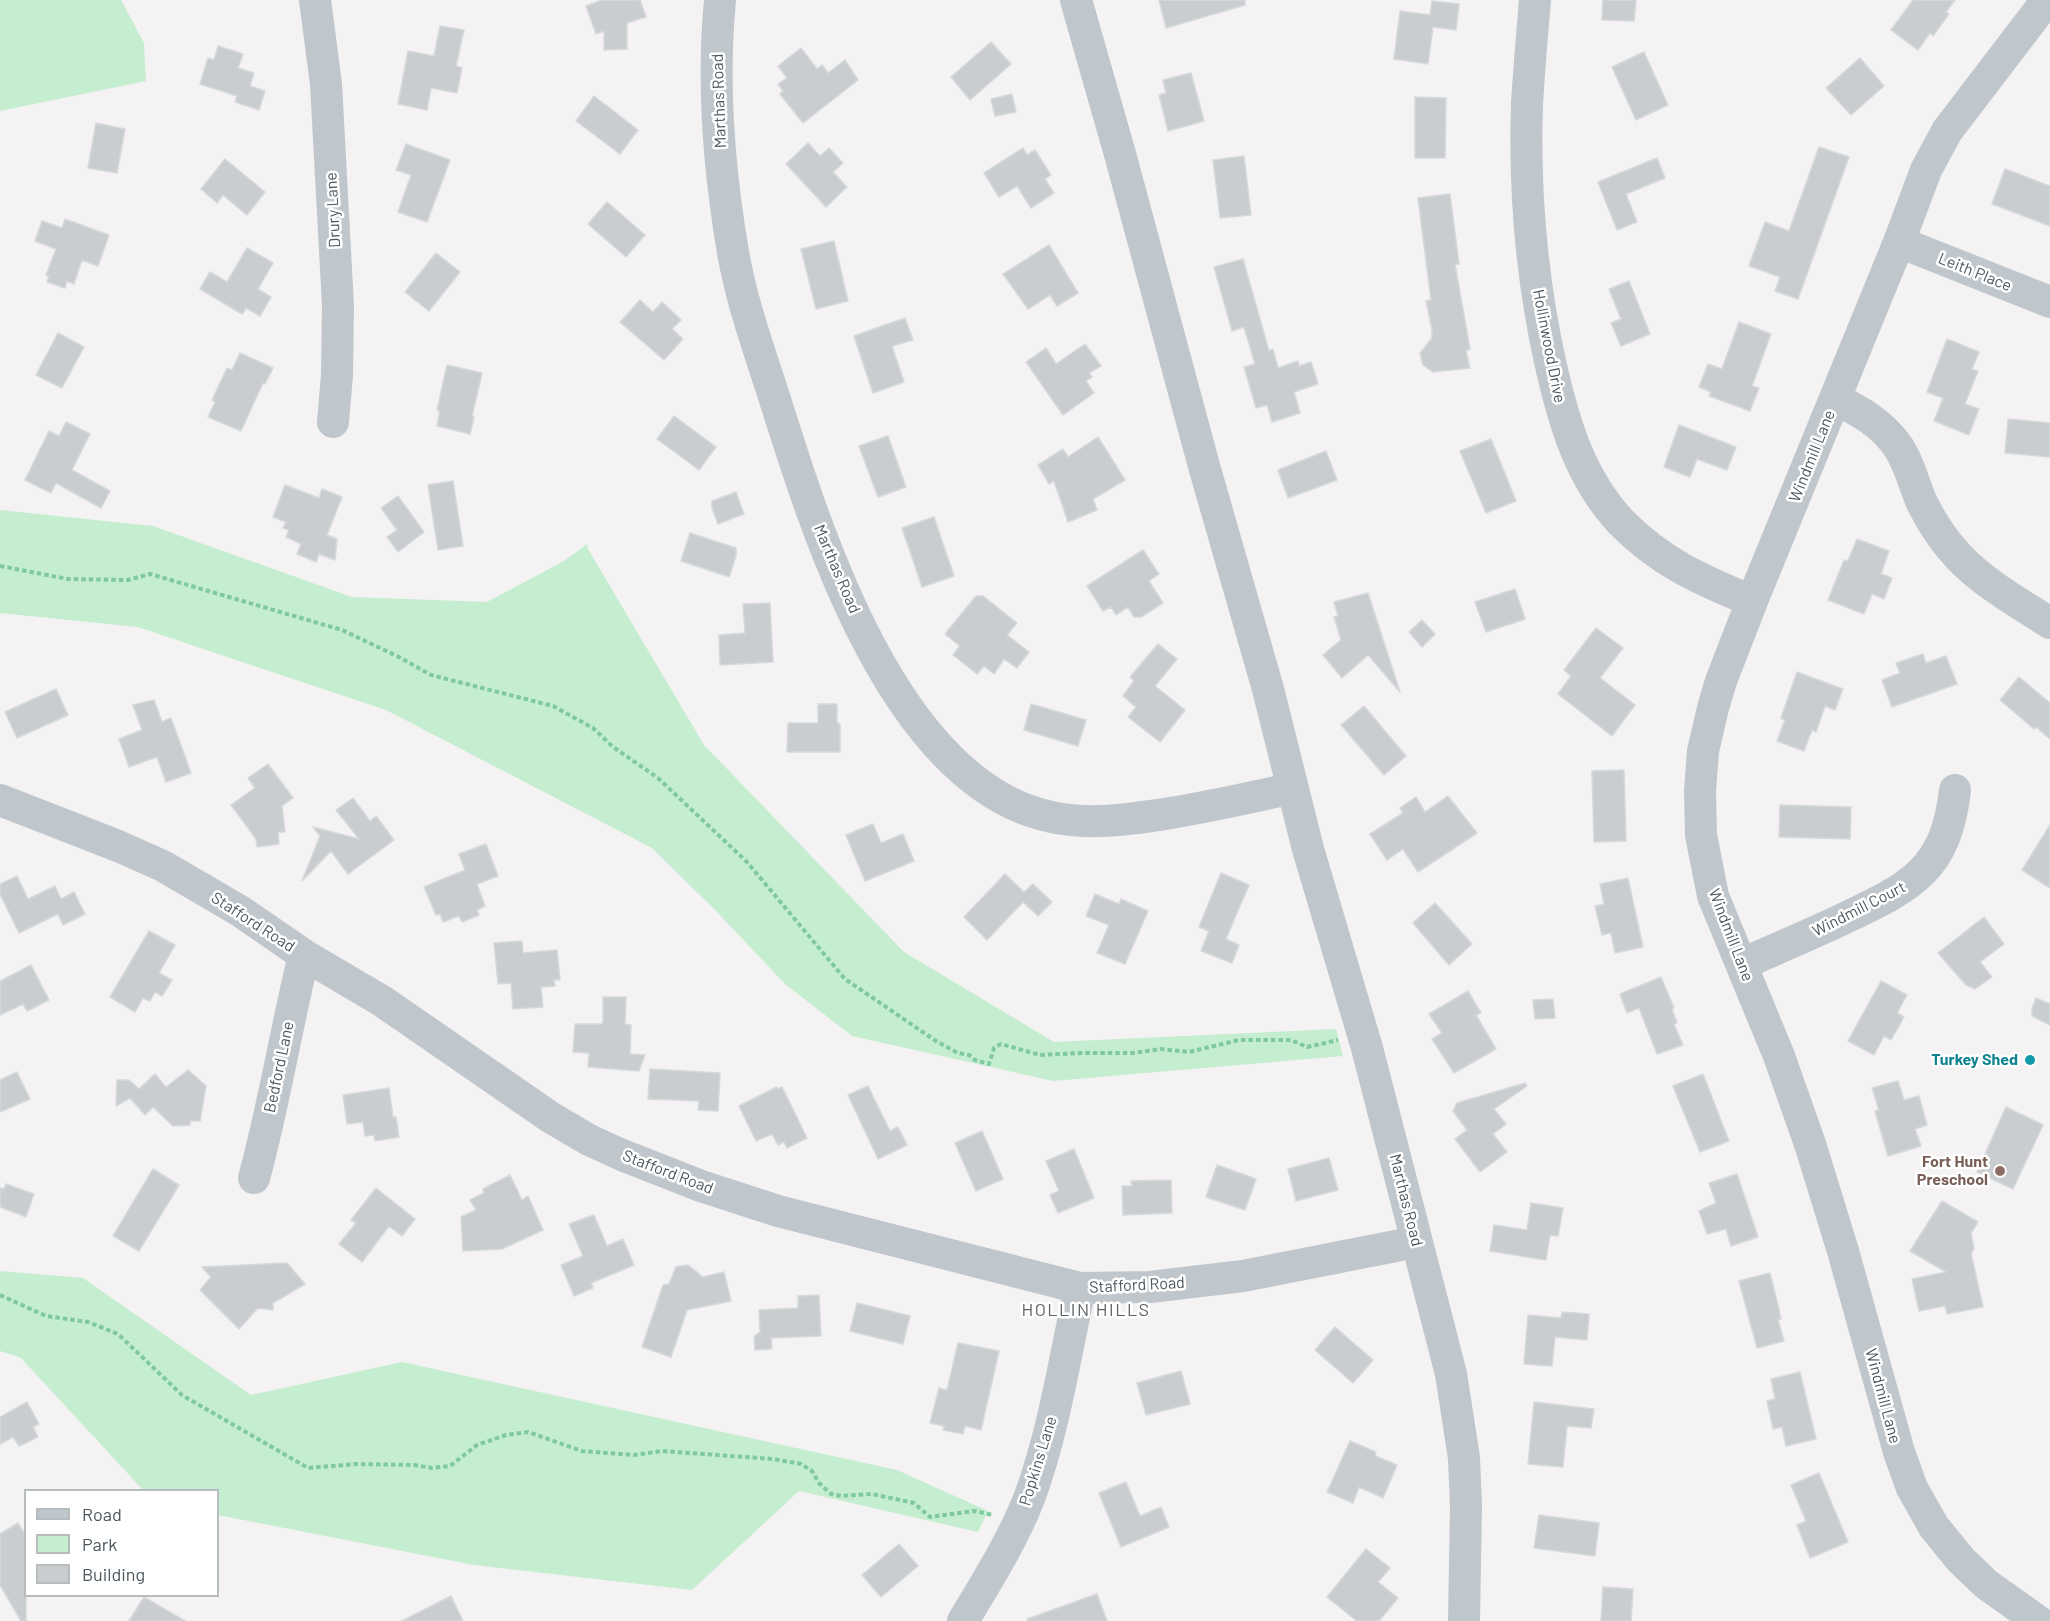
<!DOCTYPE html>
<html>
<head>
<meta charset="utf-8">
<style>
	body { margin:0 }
	#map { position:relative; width:2050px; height:1621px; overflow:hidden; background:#f4f2f2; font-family:Barlow,sans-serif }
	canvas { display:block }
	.legend { position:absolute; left:24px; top:1489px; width:195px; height:108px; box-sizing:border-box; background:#fff; border:2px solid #b7bcbf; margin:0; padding:8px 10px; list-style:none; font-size:18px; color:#4b575e }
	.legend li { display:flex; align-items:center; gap:12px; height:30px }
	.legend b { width:30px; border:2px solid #b7bcbf }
</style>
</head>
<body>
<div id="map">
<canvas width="2050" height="1621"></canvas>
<ul class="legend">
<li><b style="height:8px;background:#bfc7cd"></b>Road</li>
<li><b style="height:16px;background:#c5edd0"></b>Park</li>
<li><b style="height:16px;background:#c9cdd0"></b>Building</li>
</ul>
</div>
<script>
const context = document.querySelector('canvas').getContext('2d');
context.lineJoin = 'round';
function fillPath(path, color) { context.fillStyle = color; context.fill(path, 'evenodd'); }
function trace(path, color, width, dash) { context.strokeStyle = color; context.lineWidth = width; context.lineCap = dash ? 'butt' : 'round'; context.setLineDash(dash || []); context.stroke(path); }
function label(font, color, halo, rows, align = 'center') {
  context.font = font + ' Barlow,sans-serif'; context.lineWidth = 5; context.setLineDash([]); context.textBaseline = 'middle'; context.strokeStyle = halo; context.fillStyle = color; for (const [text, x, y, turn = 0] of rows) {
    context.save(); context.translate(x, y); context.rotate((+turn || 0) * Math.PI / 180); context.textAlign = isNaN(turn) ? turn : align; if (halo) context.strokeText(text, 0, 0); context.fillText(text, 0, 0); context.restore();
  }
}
fillPath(new Path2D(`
	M0,0H121L144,43L146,81L0,111Z
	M0,510L153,526L352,597L487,602L564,561L587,544L588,549L704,745L904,952L1054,1042L1336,1029L1343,1056L1053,1081L852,1036L785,984L718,913L652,848L386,710L138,627L0,613Z
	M0,1271L83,1278L251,1395L402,1362L897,1470L988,1511L978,1532L799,1491L692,1590L474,1565L218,1515V1490H143L21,1358L0,1351Z`), '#c5edd0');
const building = new Path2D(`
	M602,0H640L646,17L627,23V49L604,50V31L596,34L586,6Z
	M1159,0H1245V5L1166,28Z
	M1603,0H1636L1634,21L1602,20Z
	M1913,0H1955L1946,12L1949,14L1933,36L1930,33L1918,50L1891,30Z
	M1432,1L1459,4L1456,30L1433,27L1428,64L1394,59L1400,11L1430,15Z
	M440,26L464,30L456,66L462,68L457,93L431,88L427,110L398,104L408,51L434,56Z
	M991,42L1011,64L970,100L951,77Z
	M218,46L243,54L238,68L254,73L250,86L265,91L259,110L235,102L237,96L200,84L208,58L214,60Z
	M801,48L817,69L822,65L828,73L845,60L858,80L803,123L780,94L783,91L778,84L787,78L778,66Z
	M1644,52L1668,105L1636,120L1612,67Z
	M1860,58L1884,86L1851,115L1826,88Z
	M1191,73L1204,121L1168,131L1159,95L1166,93L1163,80Z
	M1012,94L1016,112L995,116L991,99Z
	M594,96L638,130L620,154L576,121Z
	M1415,97L1446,98L1445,158H1415Z
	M96,123L125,129L117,173L88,168Z
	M808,143L820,156L829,148L843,163L833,172L847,187L826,207L786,164Z
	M406,144L450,160L427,222L398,212L411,175L396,170Z
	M1819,147L1849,157L1798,299L1775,291L1780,277L1749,266L1765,222L1789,231Z
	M1023,148L1027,155L1035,150L1051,175L1045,179L1054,193L1031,208L1017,186L999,197L984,173Z
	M1244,156L1251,215L1220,218L1213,160Z
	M1657,158L1665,178L1626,194L1637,222L1617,230L1598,182Z
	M225,159L265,192L247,215L223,195L217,203L201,189Z
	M2005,169L2050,186V226L1992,204Z
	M1450,194L1459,264H1455L1470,349L1466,351L1470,368L1433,372L1423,365L1420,353L1432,338V330L1426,301L1431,300L1418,198Z
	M607,202L645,235L626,257L588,224Z
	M65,219L109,235L98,266L82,260L74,284L67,281L65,288L47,282L49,276L46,275L56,249L35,241L42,221L62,228Z
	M834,241L848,301L816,309L801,249Z
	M1049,245L1078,293L1057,306L1050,295L1028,309L1003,274Z
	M247,248L273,263L258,289L271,297L260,316L246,308L242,314L200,289L210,272L227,282Z
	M436,253L460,272L429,311L405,292Z
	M1243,259L1269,351L1273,349L1278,368L1298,361L1299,366L1311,362L1318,384L1294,392L1300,413L1272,422L1267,405L1256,408L1244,367L1255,364L1244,327L1232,331L1214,267Z
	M1629,281L1650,334L1621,346L1611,323L1621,319L1609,289Z
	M640,300L653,312L662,302L681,320L672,329L683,339L664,360L620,322Z
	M905,318L913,340L892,346L904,382L873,393L854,336Z
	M1739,322L1771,334L1752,386L1759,388L1750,411L1709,396L1711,392L1699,387L1708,364L1722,369Z
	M58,333L84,347L62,388L36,375Z
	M1947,339L1979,352L1972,369L1978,371L1965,404L1979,409L1969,435L1934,421L1943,398L1927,392Z
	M1085,344L1101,366L1089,373L1092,377L1086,381L1094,393L1063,415L1026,362L1046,348L1056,364Z
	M240,353L273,368L265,384L263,383L241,431L208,417L215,402L212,400L227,368L232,370Z
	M447,365L482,373L472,416L474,417L470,434L437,426L440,411L437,410Z
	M674,416L716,447L699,470L657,439Z
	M2008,419L2050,423V457L2005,453Z
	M66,422L90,434L72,470L110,491L101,508L56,483L51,493L25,480L49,431L59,436Z
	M1679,425L1736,447L1727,470L1697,459L1690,477L1664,467Z
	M888,436L906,487L878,497L859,446Z
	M1098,437L1125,480L1093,499L1097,510L1068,522L1054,481L1049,484L1038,465L1063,449L1068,457Z
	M1491,439L1516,501L1486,513L1460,451Z
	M1326,451L1337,480L1288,498L1278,470Z
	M453,481L463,546L438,550L428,485Z
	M285,485L319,498L322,489L342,497L327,535L337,539L335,560L319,554L316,562L297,554L301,544L286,537L289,530L283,528L286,522L273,517Z
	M736,492L744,514L718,524L712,508V501Z
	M398,496L424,532L398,552L387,537L397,530L381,508Z
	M934,517L954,576L922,587L902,528Z
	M690,533L736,548V556L729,577L681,561Z
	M1857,539L1889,551L1881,574L1892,578L1884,599L1872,594L1864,614L1828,600L1844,560L1848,561Z
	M1143,550L1159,574L1149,581L1163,603L1141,617H1134L1128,607L1116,615L1111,607L1103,611L1087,586Z
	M1515,589L1525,619L1486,632L1475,602Z
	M1368,593L1400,692L1368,655L1342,678L1323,655L1341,640L1334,617L1338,616L1334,602Z
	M976,596H983L1017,623L1007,635L1029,652L1017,668L1004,659L994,674L984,666L977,674L953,655L960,646L945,634Z
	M770,603L773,662L720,665L719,635L745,633L743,604Z
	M1422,620L1435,634L1422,647L1409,632Z
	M1596,628L1623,648L1600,678L1635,705L1612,736L1558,694L1571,676L1564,670Z
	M1158,644L1177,659L1155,686L1185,710L1160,742L1128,717L1136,707L1123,696L1134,681L1130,677Z
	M1923,654L1926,663L1946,656L1957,684L1892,707L1882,680L1900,673L1896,663Z
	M1797,672L1843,689L1835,710L1825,706L1816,732L1812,730L1804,751L1777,741L1785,720L1781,718Z
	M2019,677L2050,703V739L2036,727L2034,729L2000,700Z
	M56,689L68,715L17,738L5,712Z
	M154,700L162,722L171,718L191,773L166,782L157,757L129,767L119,739L142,730L133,705Z
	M818,704H837V723L840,724V752H787L788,723H818Z
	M1031,704L1086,720L1078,746L1024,730Z
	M1364,706L1406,756L1384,775L1341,725Z
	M268,764L293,798L282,806L285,832H278L279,844L257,847L256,839L231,805L255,788L248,778Z
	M1624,770L1626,841L1594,842L1592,771Z
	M1448,796L1477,833L1418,872L1403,849L1387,860L1370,834L1403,813L1400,808L1416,797L1425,812Z
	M353,798L370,821L376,816L394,840L348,874L331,851L302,881L320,836L313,827L359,839L336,810Z
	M1780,805L1851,807L1850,839L1779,837Z
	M873,824L881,843L903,834L914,861L865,881L846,835Z
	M2050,825V888L2022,870Z
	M486,844L498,876L477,884L485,906L477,910L479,915L462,922L459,916L443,922L440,914L436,915L424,887L465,870L459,854Z
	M1221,873L1249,885L1226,939L1239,945L1232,963L1201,951L1209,931L1199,927Z
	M1005,874L1024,892L1033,884L1052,902L1038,916L1023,902L987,940L964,917Z
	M17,876L28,899L55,886L61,899L74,892L85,914L63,925L58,914L19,933L0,894V884Z
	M1628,878L1643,947L1615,953L1611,933L1602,935L1595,906L1604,904L1600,884Z
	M1095,894L1119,904L1121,899L1148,911L1125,964L1097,953L1109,925L1086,916Z
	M1435,903L1472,944L1449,965L1413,923Z
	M1984,917L2004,944L1980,962L1992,977L1975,989L1966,985L1938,953Z
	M149,931L175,945L159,973L172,980L162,996L155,992L150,1001L143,998L135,1012L110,997Z
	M522,941L523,953L557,950L560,980H554L555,986L541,987L543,1007L513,1009L511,983L498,984L494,943Z
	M31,965L49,1000L27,1011L23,1004L0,1015V981Z
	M1661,977L1674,1008L1672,1009L1677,1023L1674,1024L1683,1045L1657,1054L1639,1008L1627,1013L1620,994Z
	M1881,981L1907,995L1897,1013L1904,1017L1891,1040L1884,1036L1874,1055L1848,1041Z
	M1468,991L1481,1013L1476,1015L1496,1049L1454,1073L1432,1039L1442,1033L1429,1014Z
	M603,997H626L625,1024L631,1025L630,1054L645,1055L639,1071L588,1067L589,1053L573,1052L575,1024H603Z
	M2036,998L2050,1004V1025L2032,1016V1009Z
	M1553,999L1555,1018L1535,1019L1533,1000Z
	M650,1069L720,1073L718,1111L698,1110L699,1101L648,1099Z
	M188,1070L206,1086L200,1121H190V1125L173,1126L153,1107L145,1115L130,1098L116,1106L117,1080H129L139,1089L155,1074L166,1087Z
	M17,1072L30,1099L0,1112V1080Z
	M1703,1074L1729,1141L1700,1152L1673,1086Z
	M1898,1081L1904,1100L1919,1096L1927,1125L1915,1129L1921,1146L1888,1156L1875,1111L1879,1110L1872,1088Z
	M1525,1083L1527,1086L1494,1109L1506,1124L1493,1134L1507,1152L1480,1172L1455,1139L1467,1130L1453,1111L1457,1103Z
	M868,1086L890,1131L898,1127L907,1145L878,1159L848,1095Z
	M777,1087L778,1089L782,1087L807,1138L787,1148L784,1142L778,1145L772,1134L756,1141L739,1106Z
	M389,1088L393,1117H396L399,1137L375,1141L374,1135L365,1136L363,1122L347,1124L343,1095Z
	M2006,1107L2043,1125L2013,1189L1977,1172Z
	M982,1131L1003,1179L976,1191L955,1143Z
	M1074,1149L1094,1198L1058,1213L1050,1195L1059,1191L1046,1161Z
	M1329,1158L1338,1190L1296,1201L1288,1169Z
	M1217,1165L1256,1179L1245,1210L1206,1197Z
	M153,1169L179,1185L139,1251L113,1236Z
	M1737,1174L1758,1237L1731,1246L1726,1229L1707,1234L1699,1211L1716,1203L1709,1183Z
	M510,1175L522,1200L528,1196L543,1230L502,1249L463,1251L461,1217L476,1210L470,1200L484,1193L483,1189Z
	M1171,1180L1172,1213L1123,1215L1122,1186H1132L1131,1181Z
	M6,1184L34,1194L26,1217L0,1207V1188L4,1189Z
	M376,1188L415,1219L402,1236L389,1226L362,1262L339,1244L356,1223L351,1220Z
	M1942,1201L1978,1222L1971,1233L1974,1249L1971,1253L1983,1307L1947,1314L1945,1306L1919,1311L1912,1279L1946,1272L1910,1251Z
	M1531,1203L1563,1208L1558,1236L1550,1235L1546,1260L1490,1251L1494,1225L1527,1230Z
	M594,1215L607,1246L623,1239L634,1265L591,1283L593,1288L574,1296L561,1265L583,1256L569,1224Z
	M287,1263L305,1284L273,1303V1310L258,1308L239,1329L200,1290L211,1277L202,1267Z
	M688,1265L703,1277L724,1272L731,1301L687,1310L671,1357L642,1347L663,1285L669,1284L676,1267Z
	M1770,1273L1778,1305L1781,1319L1778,1320L1784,1341L1757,1348L1739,1281Z
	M819,1295L821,1336L771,1338L772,1349L755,1350L754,1336L760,1332L759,1310L798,1308V1296Z
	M857,1303L910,1316L903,1344L850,1331Z
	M1562,1312L1589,1314L1587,1340L1555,1337L1552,1366L1524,1364L1528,1315L1561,1318Z
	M1335,1327L1373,1360L1353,1383L1315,1350Z
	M958,1343L999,1351L981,1430L965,1426L963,1434L943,1430L944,1426L930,1423L939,1388L947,1390Z
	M1181,1371L1190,1404L1146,1415L1137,1383Z
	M1800,1372L1816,1439L1786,1446L1782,1427L1773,1429L1767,1401L1775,1399L1771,1379Z
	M27,1402L39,1424L33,1427L38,1437L19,1446L13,1437L0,1444V1417Z
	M1534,1402L1594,1409L1591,1428L1567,1426L1563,1467L1528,1464Z
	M1350,1441L1376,1452L1375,1456L1397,1465L1383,1498L1359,1487L1353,1503L1327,1492Z
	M1819,1473L1848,1542L1810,1558L1797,1525L1806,1521L1791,1485Z
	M1126,1482L1140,1516L1161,1507L1169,1527L1121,1547L1099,1493Z
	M1539,1515L1599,1523L1595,1556L1534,1548Z
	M18,1523L26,1536V1621H21L0,1585V1534Z
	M899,1544L918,1566L881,1597L862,1575Z
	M1366,1549L1390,1568L1378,1582L1398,1598L1379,1621H1357L1327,1597Z
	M1603,1587L1633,1589L1631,1621H1601Z
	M1097,1594L1107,1621H1028L1027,1619Z
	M451,1596L463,1621H402Z
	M144,1597L185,1621H129Z`);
fillPath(building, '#c9cdd0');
trace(building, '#d6d9dc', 1.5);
trace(new Path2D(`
	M0,566L68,579L128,580L150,574L342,630L399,657L431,675L553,706L593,728L613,747L658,778L747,862L845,979L936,1041L958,1053L969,1055L975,1060L989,1064L994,1048L1001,1044L1040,1055L1081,1053H1133L1161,1049L1189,1052L1239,1040H1291L1307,1047L1338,1040
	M0,1295L46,1316L88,1322L118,1334L182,1395L308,1468L357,1464L414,1465L432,1468L450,1466L477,1445L506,1435L528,1432L582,1451L634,1455L662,1451L773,1459L801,1464L812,1471L819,1483L831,1494L841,1496L872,1494L914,1503L930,1517L974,1511L993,1515`), '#7fc99d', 4, [4.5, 3]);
trace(new Path2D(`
	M315,0L326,84L338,306L337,375L333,422
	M720,0C712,84 719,170 733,252C742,305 761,355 777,406C817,533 885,745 1015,805C1070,830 1120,821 1177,812C1216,805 1254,797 1293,788
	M1076,0L1120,154L1204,466L1268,689L1308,849L1367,1048L1451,1374L1464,1458L1466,1506L1464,1621
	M1535,0C1532,35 1529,70 1527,104C1524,192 1532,281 1551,366C1564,423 1580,478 1621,522C1660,562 1701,580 1752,601
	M1899,242L2050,302
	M1835,399C1860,411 1883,424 1899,448C1910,465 1914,485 1922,503C1931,521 1944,541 1958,556C1983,583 2019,603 2050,623
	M0,800L118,846L163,866L240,911L304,955L382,1001L550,1117L589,1140L622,1155L701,1186L778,1211L1080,1288L1150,1287L1243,1276L1416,1242
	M1742,964C1776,949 1809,935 1843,919C1910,887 1946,871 1955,790
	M254,1178C274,1105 286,1029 304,955
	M963,1621C987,1581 1013,1540 1030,1496C1054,1430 1065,1357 1080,1288
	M2038,1621L1986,1584L1961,1560L1934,1527L1912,1488L1899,1452L1843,1251L1811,1147L1779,1056L1713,896L1701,835L1700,791L1703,751L1713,708L1721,681L1752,601L1899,242L1926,170L1947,131L2047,0`), '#bfc7cd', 32);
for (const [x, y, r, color] of [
	[2030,1060,6,"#0f9aa8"],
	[2000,1171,6,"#8d6e63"]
]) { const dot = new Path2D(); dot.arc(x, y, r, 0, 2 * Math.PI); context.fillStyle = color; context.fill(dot); trace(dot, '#fff', 2); }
label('16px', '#4b575e', '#fff', [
	["Marthas Road",719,101,-92],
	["Drury Lane",333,210,-93],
	["Leith Place",1975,272,22],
	["Hollinwood Drive",1549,346,79],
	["Windmill Lane",1812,456,-68],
	["Marthas Road",837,569,67],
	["Windmill Court",1859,909,-27],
	["Stafford Road",253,922,33],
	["Windmill Lane",1731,935,69],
	["Bedford Lane",279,1067,-78],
	["Stafford Road",668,1172,21],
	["Marthas Road",1406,1200,76],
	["Stafford Road",1137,1285,-3],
	["Windmill Lane",1883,1396,75],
	["Popkins Lane",1038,1461,-73]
]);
label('bold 16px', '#0d838f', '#fff', [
	["Turkey Shed",2018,1060]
], 'right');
label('bold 16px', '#785e54', '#fff', [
	["Fort Hunt",1988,1162],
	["Preschool",1988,1180]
], 'right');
context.letterSpacing = '1.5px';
label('18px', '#5e6366', '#fff', [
	["HOLLIN HILLS",1086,1310]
]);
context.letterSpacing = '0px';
</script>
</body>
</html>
